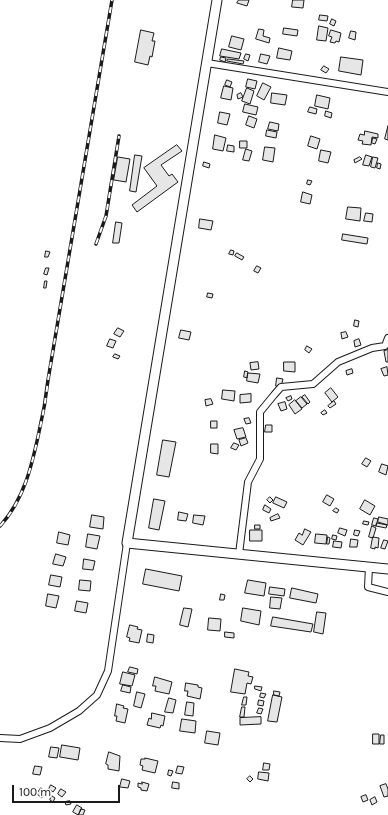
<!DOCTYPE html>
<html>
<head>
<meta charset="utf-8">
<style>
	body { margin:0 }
	#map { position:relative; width:388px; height:815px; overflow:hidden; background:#fff; font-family:Karla,sans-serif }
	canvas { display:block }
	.scale { position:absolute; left:12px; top:785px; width:108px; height:18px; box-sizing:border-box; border:2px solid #1a1a1a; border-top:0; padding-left:5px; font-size:12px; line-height:14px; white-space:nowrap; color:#1a1a1a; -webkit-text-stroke:3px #fff; paint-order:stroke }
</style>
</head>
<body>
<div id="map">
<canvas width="388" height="815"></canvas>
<div class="scale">100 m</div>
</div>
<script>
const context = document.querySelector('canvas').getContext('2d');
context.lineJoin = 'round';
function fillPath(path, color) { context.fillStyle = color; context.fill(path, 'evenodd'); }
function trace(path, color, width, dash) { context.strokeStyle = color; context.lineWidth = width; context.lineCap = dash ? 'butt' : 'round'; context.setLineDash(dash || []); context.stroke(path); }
const building = new Path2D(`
	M239,0H249L247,6L237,3Z
	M293,0H304L303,8L292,7Z
	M320,15L328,16L327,21L319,20Z
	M332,19L336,21L334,26L330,24Z
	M319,26L328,28L326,41L317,40Z
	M284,28L298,30L297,36L283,34Z
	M259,29L264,30L263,36L270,38L269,43L256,39Z
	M141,30L154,33L152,41H155L152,57L150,56L148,65L135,62Z
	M331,30L341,33L339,42L336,41L335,43L330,42L332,37L329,36Z
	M351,31L356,32L355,40L349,38Z
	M232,36L244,39L241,50L229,47Z
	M279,48L292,51L290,60L277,58Z
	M222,49L241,53L239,59L220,56Z
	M246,54L250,55L248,61L244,59Z
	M261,54L270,56L267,64L259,62Z
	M221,57L226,58L225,62L220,60Z
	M341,57L363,60L361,75L339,71Z
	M228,59L244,61L243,64L227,61Z
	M324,66L329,69L326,73L321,70Z
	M248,79L257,81L255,89L246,87Z
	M227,80L232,82L230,87L225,85Z
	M263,83L271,87L264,100L257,96Z
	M224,86L233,88L231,100L221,98Z
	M247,88L254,91L250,104L242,101Z
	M241,93L243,97L238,99L237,95Z
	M272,93L287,95L285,105L271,103Z
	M317,95L330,98L328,109L315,106Z
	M245,104L258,107L256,115L243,112Z
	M310,107L317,109L316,114L308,112Z
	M326,111L332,113L331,118L325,116Z
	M220,112L230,114L227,125L218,123Z
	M249,116L257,119L254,128L246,125Z
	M270,122L279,124L278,131L268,129Z
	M388,126V140L385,139Z
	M267,130L277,132L276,138L266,136Z
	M365,131L378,134V138L372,137L371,145L362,144L363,141L358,140L360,134L364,135Z
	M215,135L226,138L223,151L213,149Z
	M311,136L320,139L317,149L308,146Z
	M373,138L377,139L375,144L372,143Z
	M240,141H247V148H240Z
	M177,145L182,151L161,165L169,176L172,174L178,182L137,212L132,205L157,186L144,168Z
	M228,145L234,146V152L227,151Z
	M265,147L275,148L273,162L263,160Z
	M246,149L252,151L249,161L243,160Z
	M321,150L331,152L328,163L319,161Z
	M135,155L142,156L136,192L130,191Z
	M366,155L372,157L369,166L363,165Z
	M118,157L130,159L126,182L114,180Z
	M360,157L362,159L355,163L354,160Z
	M373,157L378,158L375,168L371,167Z
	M204,162L210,164L209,168L203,166Z
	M378,163L381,164L380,169L377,168Z
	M308,180L312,181L310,185L307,184Z
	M303,192L312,195L310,204L301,202Z
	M348,207L361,208L360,221L346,219Z
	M366,213L373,214L372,222L364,221Z
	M200,219L213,221L211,230L199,228Z
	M116,222L122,223L119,243H113Z
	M343,234L368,238L367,244L342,240Z
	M231,250L234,251L233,255L229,254Z
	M46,251L50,252L48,257H45Z
	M237,253L244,257L242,260L235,256Z
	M257,266L261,268L258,273L254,271Z
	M46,268H49L47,275L44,274Z
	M45,281H47L46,288H44Z
	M208,293L213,294L212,298L207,297Z
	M355,320L359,321L358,327L354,326Z
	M118,328L124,331L120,337L114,334Z
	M181,330L191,332L189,340L179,338Z
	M346,332L348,337L342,339L341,333Z
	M110,339L116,341L113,348L107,346Z
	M359,339L361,345L355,347L354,341Z
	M307,346L312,349L309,353L305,350Z
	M388,350V362H386L384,351Z
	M115,354L120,356L118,359L113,357Z
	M258,362L259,369L251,370L250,363Z
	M284,362H295V372L284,371Z
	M387,367L388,375L384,376L381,369Z
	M352,369L353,373L347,375L346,371Z
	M245,371L248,372L247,378L244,377Z
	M248,373L260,374L258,383L247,381Z
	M277,378L283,379L281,387L276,386Z
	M331,388L338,397L332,402L325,393Z
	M223,390L235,391L234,401L222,399Z
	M251,394V402L240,403V395Z
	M305,395L310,402L308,404L302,397Z
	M291,396L292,399L288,401L286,398Z
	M301,397L307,404L302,408L296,401Z
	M211,399L213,404L206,406L205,400Z
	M295,400L302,409L295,414L289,405Z
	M334,401L336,404L330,408L328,406Z
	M285,402L287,409L281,411L278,404Z
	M325,410L327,413L323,415L321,413Z
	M249,418L251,423L246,424L244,419Z
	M211,421H217V428H211Z
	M266,425H272V432H265Z
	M243,428L246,437L237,439L234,430Z
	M246,438L248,443L241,446L239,440Z
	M163,440L176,442L169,477L157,475Z
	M234,443L239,445L236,450L231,448Z
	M211,444H218V454L211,453Z
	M366,458L371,461L367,467L362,464Z
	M382,464L388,466L386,475L379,472Z
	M327,495L334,499L330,506L323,502Z
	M270,497L273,500L270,503L267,500Z
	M276,497L287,502L284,508L273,503Z
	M154,499L165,501L159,530L149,528Z
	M365,500L375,506L370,515L360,509Z
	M265,505L271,509L269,513L263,510Z
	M336,508L339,510L337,513L333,511Z
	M179,512L188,514L186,521L178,520Z
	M278,514L280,518L271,521L270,518Z
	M92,515L104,517L103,529L90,527Z
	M194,515L205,516L203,525L193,523Z
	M379,517L388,519V525L378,522Z
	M374,518L378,519L376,526L372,525Z
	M364,521L369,522L368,525L363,524Z
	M377,523L387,525L386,528L376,526Z
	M255,525H260V529H255Z
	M372,526L376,528L373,538L369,537Z
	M340,528L347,530L345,536L338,533Z
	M305,529L311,532L303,545L295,540L299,533L302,535Z
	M250,530H262V541H250Z
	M355,530L360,531L358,536L354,535Z
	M59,532L70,535L68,545L57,543Z
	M88,534L100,536L97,549L86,547Z
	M316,534L327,535L326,544L315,543Z
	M333,535L337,536L336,540L332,539Z
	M328,537L330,538L329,544H327Z
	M373,537L379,538L378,548L375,547V549L371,548Z
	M351,539L358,540L357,547H350Z
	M384,540L388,541L385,549L381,548Z
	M334,541L342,542L341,548L333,547Z
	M56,554L66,557L63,566L53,564Z
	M84,559L95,561L93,570L83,569Z
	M146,569L182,576L179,591L143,584Z
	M51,575L62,577L60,587L49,585Z
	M80,580L91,581L90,591L79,590Z
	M248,580L266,583L264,596L245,593Z
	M270,587L285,589L284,596L269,594Z
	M292,588L318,594L316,603L290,598Z
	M48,594L59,596L56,608L46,606Z
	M221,594L225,595L224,600H220Z
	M271,597L282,598L280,609L270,608Z
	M77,601L88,603L86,613L75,611Z
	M184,608L192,609L188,627L180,625Z
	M243,608L261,611L259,625L241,621Z
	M317,612L326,613L323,634L314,632Z
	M273,617L313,624L311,632L271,626Z
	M209,618L221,619L220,631L208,630Z
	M130,625L138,627L137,629L142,630L139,643L129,641L130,638L127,637Z
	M225,632L234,633V638L225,637Z
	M148,634L154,635L153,643L147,642Z
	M130,667L138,669L137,674L128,672Z
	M235,669L249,672L248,676L253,677L251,684L247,683L245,694L231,692Z
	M123,672L135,675L132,686L120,684Z
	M155,677L172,682L169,694L155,691L156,686H153Z
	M186,683L198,685V687L202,688L200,699L187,696L188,691H185Z
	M123,685L131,687L130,693L121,691Z
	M255,686L262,687L261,691L255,689Z
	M274,691L280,692L279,696L274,695Z
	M137,692L145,694L141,708L134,706Z
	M261,693L266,694L264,698L260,697Z
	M273,695L282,697L277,722L268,721Z
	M244,697H247L246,705H242Z
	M169,698L176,700L173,713L165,712Z
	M259,700L264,701L263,706L258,705Z
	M187,702L194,703L193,716L185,715Z
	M117,704L124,706L123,708L128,709L125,723L116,721L117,716H115Z
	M242,707H245L244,717H240Z
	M259,708L263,709L261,714L257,713Z
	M152,713L165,716L163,726L161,725L160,728L147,725L149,718L151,719Z
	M261,717V724L240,725V718Z
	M182,719L196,721L195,733L180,731Z
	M207,731L220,733L218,745L205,743Z
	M373,734H379V744H373Z
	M381,735H384V744H380Z
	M62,745L80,748L78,760L60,757Z
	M51,747L59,748L57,758L49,757Z
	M109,752L120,756L119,771L108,769V765L106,764Z
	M145,758L158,761L155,773L142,770L143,766L140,765L141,759H145Z
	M264,763L270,764L269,770H263Z
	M35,766L42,767L40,775L33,774Z
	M178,766L184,767L182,774L176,773Z
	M169,770L173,771L171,776L168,775Z
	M259,772L269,773L268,781L258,779Z
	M250,776L253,779L250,782L247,779Z
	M122,779L130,781L128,788L120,787Z
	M142,782L149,784L147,791L141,790V788L138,787V783L142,784Z
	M173,782L179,783V789L172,788Z
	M386,784L388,789V796L384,797L380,786Z
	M51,785L56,788L53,792L49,789Z
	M41,788L46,792L42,798L37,794Z
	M61,789L66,792L62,797L58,794Z
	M366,795L368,800L363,802L361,797Z
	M52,796L55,798L53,802L50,800Z
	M375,797L377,802L372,805L370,800Z
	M70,801L71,804L66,805L65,802Z
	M77,805L82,808L78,815L73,812Z
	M81,809L85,810L83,815H79Z`);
fillPath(building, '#e6e6e6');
trace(building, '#1a1a1a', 1);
const street = new Path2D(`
	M207,63L388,92
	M239,554L248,482L260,459V412L274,395L281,387L313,384L338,362L372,348L385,346L388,338
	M369,567L368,587L388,592
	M0,738L20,739L50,728L79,711L97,695L108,671L127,543`);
const secondary = new Path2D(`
	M217,0L127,543L388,569`);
trace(street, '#1a1a1a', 8);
trace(secondary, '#1a1a1a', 11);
trace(street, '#fff', 6);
trace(secondary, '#fff', 9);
const rail = new Path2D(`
	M96,244L106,216L119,136
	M0,526C24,500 32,465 39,432C43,415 46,398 48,380L112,0`);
trace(rail, '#1a1a1a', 3.5);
trace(rail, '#fff', 2, [6]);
</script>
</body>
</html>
